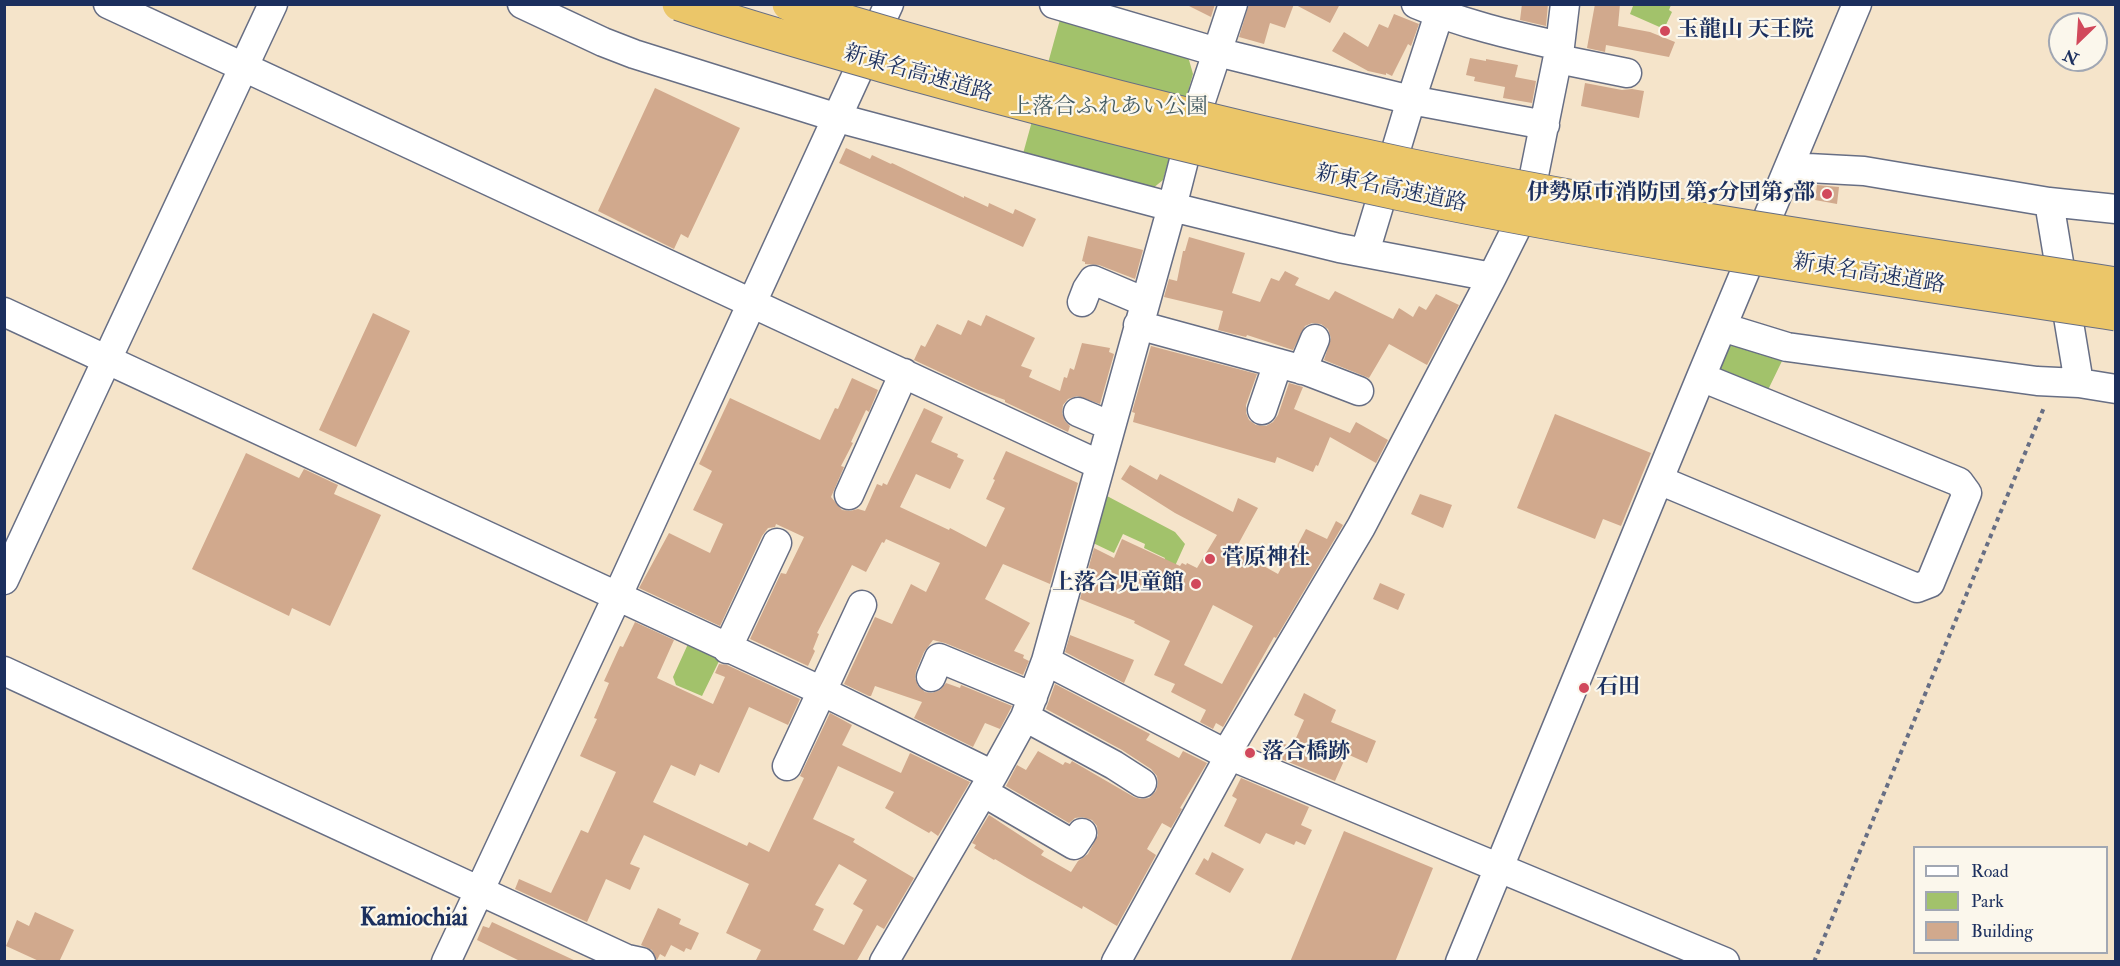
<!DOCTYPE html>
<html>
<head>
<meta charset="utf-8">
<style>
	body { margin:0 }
	#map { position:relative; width:2120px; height:966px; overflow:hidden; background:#f5e4ca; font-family:"IM FELL Double Pica",serif }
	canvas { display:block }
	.frame { position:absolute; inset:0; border:6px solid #1b2f5e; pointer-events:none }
	.legend { position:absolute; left:1913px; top:846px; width:195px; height:108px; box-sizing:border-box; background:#fbf7ec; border:2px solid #a1a7b3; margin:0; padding:8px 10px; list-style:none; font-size:18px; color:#1b2f5e }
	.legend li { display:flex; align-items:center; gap:12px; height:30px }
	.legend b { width:30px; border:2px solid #a1a7b3 }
	.north { position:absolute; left:2048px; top:12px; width:60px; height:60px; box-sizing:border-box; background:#fbf7ec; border:2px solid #a1a7b3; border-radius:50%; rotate:205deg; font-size:16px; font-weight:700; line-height:24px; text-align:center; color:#1b2f5e }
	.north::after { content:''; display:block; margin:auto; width:21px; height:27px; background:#d1495b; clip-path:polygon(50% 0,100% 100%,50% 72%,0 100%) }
</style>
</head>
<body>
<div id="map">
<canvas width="2120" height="966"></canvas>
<div class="frame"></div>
<ul class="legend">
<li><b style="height:8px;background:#fff"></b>Road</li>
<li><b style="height:16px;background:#a2c26b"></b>Park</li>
<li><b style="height:16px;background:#d1a98d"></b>Building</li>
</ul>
<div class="north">N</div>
</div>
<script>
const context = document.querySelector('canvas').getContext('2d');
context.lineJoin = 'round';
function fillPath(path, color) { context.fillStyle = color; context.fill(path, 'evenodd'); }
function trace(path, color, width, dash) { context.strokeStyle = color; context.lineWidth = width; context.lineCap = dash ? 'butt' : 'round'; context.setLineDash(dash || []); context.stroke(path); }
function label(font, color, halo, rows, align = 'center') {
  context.font = font + ' "IM FELL Double Pica","Noto Serif JP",serif'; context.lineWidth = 4.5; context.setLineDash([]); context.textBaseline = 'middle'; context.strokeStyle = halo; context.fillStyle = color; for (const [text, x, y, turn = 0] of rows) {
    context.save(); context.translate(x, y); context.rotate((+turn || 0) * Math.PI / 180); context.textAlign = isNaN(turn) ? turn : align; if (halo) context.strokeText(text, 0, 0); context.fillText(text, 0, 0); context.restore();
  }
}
fillPath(new Path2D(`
	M1631,4L1671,5L1669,10L1672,12L1664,29L1630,14L1633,6Z
	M1061,16L1187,53L1193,74L1163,180L1147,193L1021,161Z
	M1726,344L1748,346L1782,361L1766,394L1715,368Z
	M1107,496L1175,532L1185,544L1175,566L1157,576L1165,558L1144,548L1145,544L1123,534L1114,553L1091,542L1103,498Z
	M688,644L721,657L702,696L676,685L673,677Z`), '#a2c26b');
fillPath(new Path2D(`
	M1185,4H1215L1211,17Z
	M1249,4H1294L1285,28L1270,23L1264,44L1239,37Z
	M1294,4H1340L1330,23Z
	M1522,4H1548L1546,26L1520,20Z
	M1595,4H1620L1618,26L1650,32L1675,42L1669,57L1606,45L1605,52L1587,48Z
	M1394,14L1419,24L1411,46L1408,44L1392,76L1386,73V75L1368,71L1332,51L1344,32L1368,47L1379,24L1388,28Z
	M1470,58L1486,61V59L1518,65L1515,77L1536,81L1532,103L1503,98L1505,87L1474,81L1475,77L1466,75Z
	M1585,83L1622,90L1632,89L1644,91L1639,118L1581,106Z
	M655,88L740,128L688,238L681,234L674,249L598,211Z
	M846,148L870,159L872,155L891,164L892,163L964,198V196L988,207L989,203L1013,214L1015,209L1036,219L1023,247L839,163Z
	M1817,185L1839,187L1837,204L1815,200Z
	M1088,236L1143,250L1135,279L1099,265L1085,264V262L1082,261Z
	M1189,237L1245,253L1232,293L1260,302L1271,278L1279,281L1285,271L1299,278L1295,285L1329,300L1335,291L1393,319L1399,308L1413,317L1419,306L1426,310L1436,294L1459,305L1427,365L1389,344L1369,378L1324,360L1331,338L1328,329L1321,324L1312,323L1305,326L1293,350L1247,335L1246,337L1218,330L1223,311L1164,297L1169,279L1177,281L1183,251H1185Z
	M373,313L410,331L356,447L319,430Z
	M986,315L1035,338L1021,366L1032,370L1029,377L1060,391L1064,377L1067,378L1070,368L1074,370L1082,343L1110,348L1109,352L1114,354L1100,404L1077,396L1068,399L1063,405L1062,413L1065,421L1070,426L1068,432L1005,402V400L978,390L914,360L921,345L925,347L937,324L961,335L968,320L981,326Z
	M1151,346L1257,374L1246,405V413L1249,420L1256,425L1266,426L1273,422L1278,415L1289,383L1303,387L1294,409L1350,433L1356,422L1388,440L1376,463L1330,437L1318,466L1316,465L1313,472L1277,457L1275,463L1133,422L1135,413L1132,412Z
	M852,378L878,390L869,412L866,410L851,442L853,443L841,466L844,467L831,497L842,510L850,511L858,509L865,511L877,484L882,486L883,483L887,485L924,408L943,417L931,442L958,454L957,457L964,460L950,489L916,474L900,507L949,530L950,528L986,547L1005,508L986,499L995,480L993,479L1006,451L1078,483L1050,584L1003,564L985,599L1030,623L1014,651L1024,655L1023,658L1029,661L1023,675L945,643L933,640L924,652L916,671L915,678L918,686L925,692L932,693L940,690L946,683L960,688L961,685L1012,706L1000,729L985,723L973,747L914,718L922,702L875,686L871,696H869L844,684L875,617L892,624L911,584L926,592L940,563L886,539L884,543L882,542L866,572L852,565L817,633L819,634L813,649L815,651L808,666L750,639L781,573L786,574L804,537L776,524L775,527L768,528L762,536L720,626L639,588L669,533L710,553L723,524L693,510L712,471L699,464L730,398L820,440L835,408L838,409Z
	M1555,414L1651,453L1621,526L1603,519L1595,539L1517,508Z
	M246,453L299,478L304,469L338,485L334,494L381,515L330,626L292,608L289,616L192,569Z
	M1130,465L1157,480L1160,474L1233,512L1238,498L1258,508L1235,550L1278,574L1287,557L1290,559L1306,529L1327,539L1336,521L1343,525L1276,638L1274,637L1223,727L1216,723L1213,729L1200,722L1206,710L1171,692L1175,684L1154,675L1170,641L1134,623L1135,621L1080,599L1094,548L1114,558L1122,539L1180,566L1182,563L1186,565L1187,563L1197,568L1217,535L1175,513L1121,479ZM1213,605L1253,626L1222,684L1184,665Z
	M1420,494L1452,505L1443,528L1411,514Z
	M1380,583L1405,594L1398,610L1373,599Z
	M635,622L674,640L657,678L713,704L725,677L715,673L719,664L727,665L800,699L788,725L749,707L719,773L700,764L695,776L671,765L653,802L747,846L749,842L769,852L804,778L800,776L830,713L852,725L842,745L846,747L901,773L910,753L970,782L938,836L931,831L929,833L885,808L894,792L838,766L813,819L855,839L853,842L914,878L884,929L877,925L856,962H755L761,950L726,933L749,884L644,835L630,864L640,868L630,890L606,879L587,922L515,889L519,879L551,893L581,830L588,833L616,772L580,756L597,719L594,718L609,683L604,681L620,646L623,647ZM839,864L867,880L853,904L863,910L844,945L813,930L824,909L815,905Z
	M1070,635L1134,660L1124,683L1065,652Z
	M1055,684L1150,734L1146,740L1179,758L1183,751L1207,763L1180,808L1182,809L1171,828L1162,823L1147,849L1156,855L1117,926L1083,906L1082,909L1027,878L995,859L994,860L974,848L976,845L972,843L989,815L1044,851L1041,855L1071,872L1078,861L1088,854L1098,835L1097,826L1092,820L1082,817L1075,818L1069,823L1006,786L1017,765L1026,770L1038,751L1063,765L1065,762L1070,764L1072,761L1134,797L1141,799L1149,798L1156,791L1158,783L1157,776L1151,769L1122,750L1046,709Z
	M1304,693L1336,710L1331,722L1376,741L1367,763L1347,754L1335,781L1264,752L1270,738L1292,747L1304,720L1294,715Z
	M1241,778L1309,807L1301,825L1312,830L1305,845L1296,841L1294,845L1266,833L1260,844L1224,826L1237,799L1232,796Z
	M1344,831L1433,868L1395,962H1290Z
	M1212,852L1244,869L1230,893L1195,874L1204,858L1208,861Z
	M658,908L681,919L679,924L699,933L691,950L686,948L684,952L671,945L665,957L660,954L657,960L652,950L641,945Z
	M35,912L74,930L59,962H41L6,946L17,920L29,926Z
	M492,922L578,962H522L477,940L483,926L489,928Z`), '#d1a98d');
const minor = new Path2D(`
	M108,4L1100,465
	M522,4L603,42L634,54L838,118L1172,207L1339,248L1492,277
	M1054,4L1217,52L1411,100L1545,125
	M1416,4C1463,24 1511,35 1560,46
	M1558,59L1627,73
	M1789,167L1864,171L2049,202L2116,209
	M2049,202L2079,383
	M1365,252L1411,100L1439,14
	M1082,302L1087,289L1093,280L1145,302
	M4,312L809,685L993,775
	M1138,325L1307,371L1359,391
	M1722,327L1787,347L2037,381L2079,383L2116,389
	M1302,370L1315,339
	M1262,410L1278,363
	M1078,412L1111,426
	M1659,480L1917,588L1930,583L1967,493L1959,482L1701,377
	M849,495L904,373
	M4,580L273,4
	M727,649L777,543
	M1046,661L1226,754L1725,962
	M4,671L627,959L641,962
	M931,677L939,658L1033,697
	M1025,717L1114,765L1142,783
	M787,766L862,605
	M983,792L1074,845L1082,833
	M446,962L617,597L889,4
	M884,962L993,775L1025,717L1046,661L1172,207L1193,125L1233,4
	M1116,962L1225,764L1226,754L1361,527L1492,277L1528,205L1560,46L1565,4
	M1460,962L1701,377L1857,4`);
trace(minor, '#676e84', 31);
trace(new Path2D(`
	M1814,962L2045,405`), '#676e84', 4, [4.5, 4.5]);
trace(minor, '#fff', 28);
const highwayBridge = new Path2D(`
	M679,4C758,31 839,53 920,76C1079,120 1240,160 1401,194C1637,243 1877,277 2116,314
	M789,4C991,66 1196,120 1403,164C1639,213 1878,247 2116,284`);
trace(highwayBridge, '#676e84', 35, []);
trace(highwayBridge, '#ebc669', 33);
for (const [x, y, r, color] of [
	[1665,31,6,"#d1495b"],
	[1827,194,6,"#d1495b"],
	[1210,559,6,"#d1495b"],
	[1196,584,6,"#d1495b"],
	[1584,688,6,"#d1495b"],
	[1250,753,6,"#d1495b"]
]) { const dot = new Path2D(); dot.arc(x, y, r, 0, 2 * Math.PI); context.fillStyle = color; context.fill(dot); trace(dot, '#fbf7ec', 2); }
label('bold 22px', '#1b2f5e', '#fbf7ec', [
	["玉龍山 天王院",1677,31],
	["伊勢原市消防団 第5分団第5部",1815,194,"right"],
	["菅原神社",1222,559],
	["上落合児童館",1184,584,"right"],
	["石田",1596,688],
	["落合橋跡",1262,753]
], 'left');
label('22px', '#1b2f5e', '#fbf7ec', [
	["新東名高速道路",918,75,16],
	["新東名高速道路",1391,190,12],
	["新東名高速道路",1869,275,9]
]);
label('22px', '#445b62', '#fbf7ec', [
	["上落合ふれあい公園",1109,108]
]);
label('bold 24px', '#1b2f5e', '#fbf7ec', [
	["Kamiochiai",414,920]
]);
</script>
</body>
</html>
